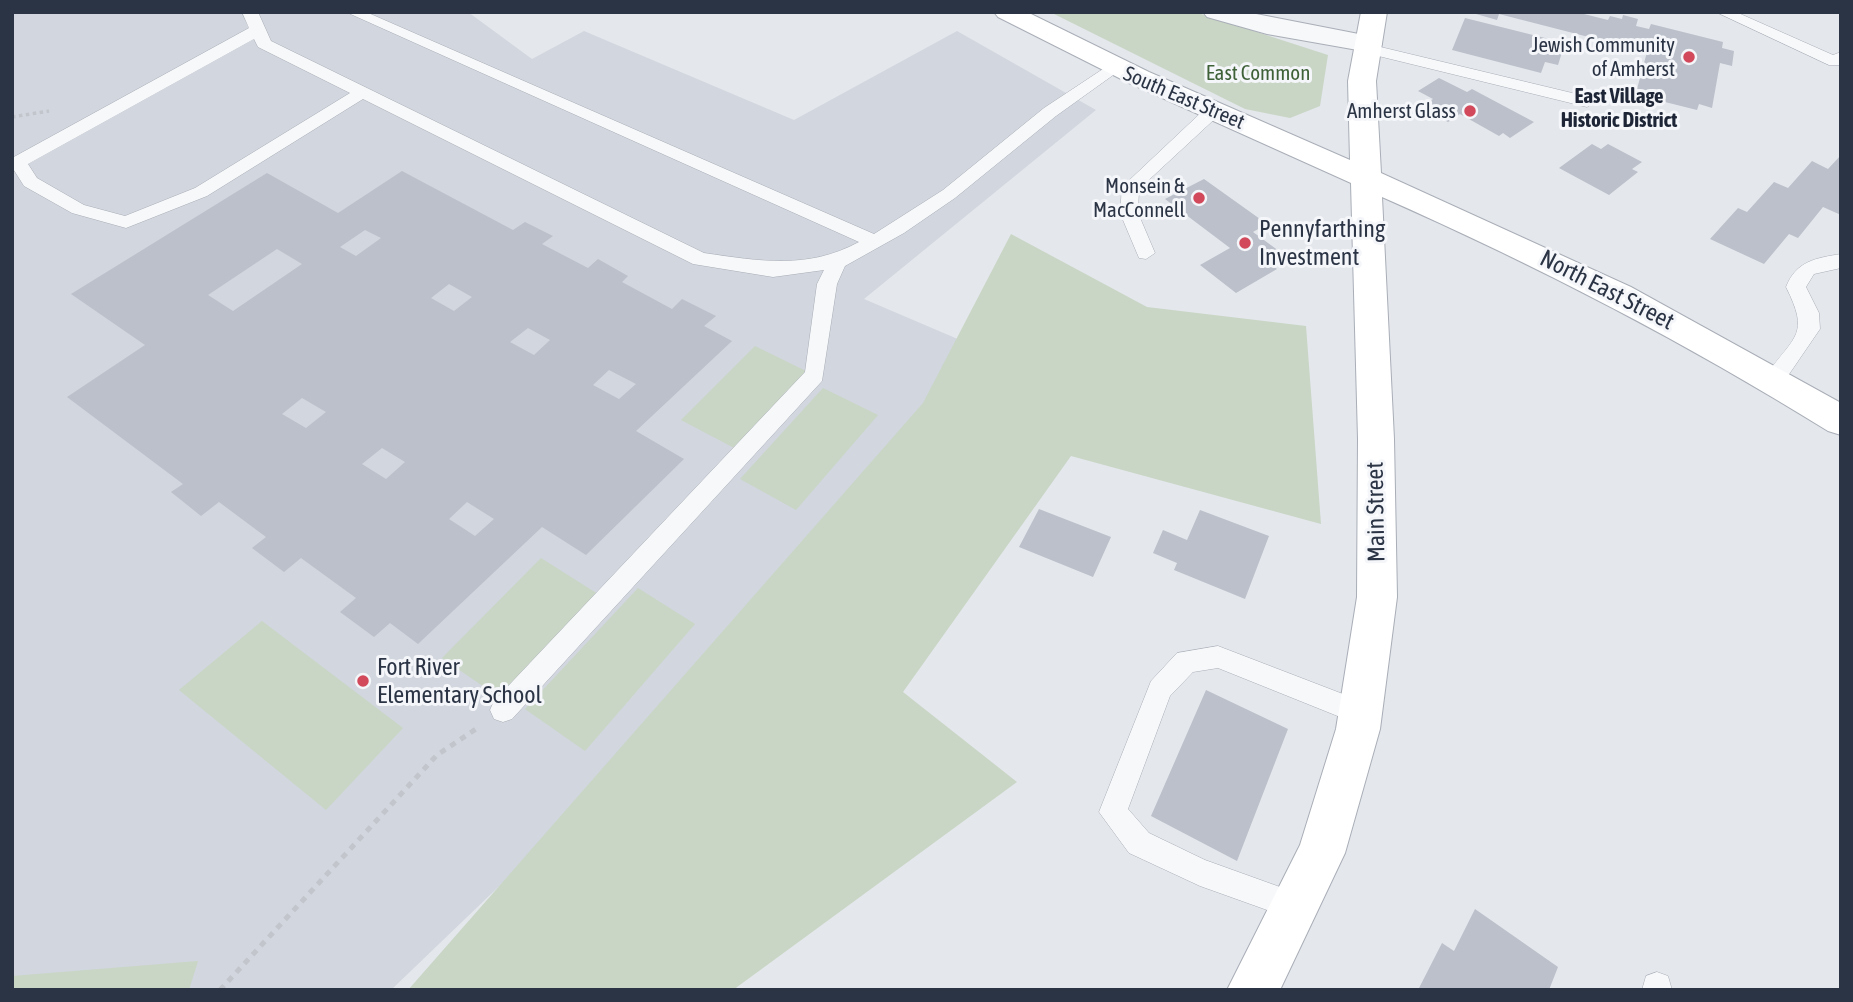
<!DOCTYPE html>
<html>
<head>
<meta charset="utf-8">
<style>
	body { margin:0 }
	#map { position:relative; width:1853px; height:1002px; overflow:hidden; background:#e4e7ec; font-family:"Asap Condensed",sans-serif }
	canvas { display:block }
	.frame { position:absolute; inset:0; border:14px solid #2b3445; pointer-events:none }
</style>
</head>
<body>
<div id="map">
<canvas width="1853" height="1002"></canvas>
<div class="frame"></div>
</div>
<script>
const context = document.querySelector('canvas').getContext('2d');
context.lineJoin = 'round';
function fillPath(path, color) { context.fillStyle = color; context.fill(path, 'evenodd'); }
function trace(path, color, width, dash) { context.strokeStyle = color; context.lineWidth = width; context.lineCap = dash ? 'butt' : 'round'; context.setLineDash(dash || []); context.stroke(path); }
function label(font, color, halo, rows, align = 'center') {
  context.font = font + ' "Asap Condensed",sans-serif'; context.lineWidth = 6; context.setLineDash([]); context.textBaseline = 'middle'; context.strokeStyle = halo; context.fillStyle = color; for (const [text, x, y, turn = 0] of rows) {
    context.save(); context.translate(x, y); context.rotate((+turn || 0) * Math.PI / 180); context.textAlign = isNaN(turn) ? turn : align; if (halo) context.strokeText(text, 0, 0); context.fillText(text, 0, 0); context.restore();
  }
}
fillPath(new Path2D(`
	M12,12H468L532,59L584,31L794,120L957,31L1096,110L864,299L1035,372L391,990H12Z`), '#d2d6de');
fillPath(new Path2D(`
	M1050,12H1195L1328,55L1320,106L1290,118L1245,109Z
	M1011,234L1147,307L1306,326L1321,524L1071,456L903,692L1017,782L733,990H408L923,403Z
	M755,346L810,373L738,450L681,420Z
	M823,388L878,415L796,510L740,479Z
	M541,558L601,596L503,700L442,658Z
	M638,588L695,624L585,751L525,709Z
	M262,621L403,728L326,810L179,690Z
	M198,961L189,990H12V976Z`), '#c9d6c5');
fillPath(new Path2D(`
	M1469,12H1576L1608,20L1610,16L1622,19L1623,15L1638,19L1636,26L1649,29L1651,24L1723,42L1722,48L1734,51L1732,66L1720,63L1712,108L1699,104L1697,110L1649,98L1650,93L1637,89L1647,52L1499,14L1497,20Z
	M1465,18L1553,40L1552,43L1564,46L1558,65L1545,62L1541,73L1452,50Z
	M1439,78L1467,92L1472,89L1534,122L1510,138L1503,133L1499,136L1460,114L1448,122L1421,107L1433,99L1418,91Z
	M1592,144L1601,149L1608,144L1642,162L1632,169L1638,172L1609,195L1559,168Z
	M1841,155V215L1823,207L1798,238L1789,234L1764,264L1710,239L1738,208L1747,212L1774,182L1788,188L1812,161L1828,169Z
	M402,171L513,230L525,222L553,236L542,244L588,268L598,259L628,276L622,282L672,309L682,299L716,316L704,326L732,341L636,431L684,459L586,555L542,527L418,644L390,623L374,637L340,612L356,598L301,558L284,572L252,548L266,537L219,502L201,516L171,492L183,484L67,397L145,345L71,294L267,173L338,213ZM365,230L381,238L356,256L340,247ZM277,249L302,264L233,311L208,295ZM449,284L472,297L454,311L431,298ZM528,328L550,340L534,355L510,342ZM609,370L636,384L619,399L593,385ZM302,398L326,412L306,428L282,414ZM382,448L405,462L386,479L362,464ZM467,502L494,519L475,536L449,519Z
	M1204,179L1267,224L1253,232L1283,254L1269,262L1277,269L1236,293L1200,265L1230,248L1165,199Z
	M1039,509L1111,537L1093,577L1019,547Z
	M1200,510L1269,536L1245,599L1174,570L1177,563L1153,553L1163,530L1187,540Z
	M1206,690L1288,729L1237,861L1151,816Z
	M1475,909L1558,967L1549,990H1418L1442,943L1454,951Z`), '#bbc0ca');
const lane = new Path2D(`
	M242,12H258L271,41L704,253C760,261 807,270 859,242L346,12H366L874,234L943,190L1044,108L1109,65L1115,63L1123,68L1056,116L955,198L904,233L845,266L837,284L822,381L512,719L503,722L494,719L490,710L494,701L805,372L817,284L824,270L773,277L693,264L363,99L207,196L126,228L72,213L24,186L12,167V158L249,28ZM254,39L258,47L350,93L195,188L125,216L84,205L37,178L28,164Z
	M1716,12H1736L1833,55L1841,52V65H1829Z
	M1368,44L1593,98L1595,102L1587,107L1362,52V46Z
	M1213,106L1221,111L1219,115L1139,189L1138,213L1155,253L1146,259L1139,258L1120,213L1122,187L1207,107Z
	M1841,254V268L1814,274L1806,287L1819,313L1820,329L1781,386H1767L1764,380L1767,374C1795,335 1810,335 1786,287C1796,261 1816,258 1841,254Z
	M1218,646L1369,704L1373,713L1369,722L1360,725L1218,668L1193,672L1170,696L1128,809L1149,833L1205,860L1305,896L1309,906L1305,916L1295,920L1200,886L1129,853L1099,812L1151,681L1177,653Z
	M1657,972L1668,976L1672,990H1642L1646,976Z`);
const street = new Path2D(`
	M1203,12H1246L1369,36L1378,38L1382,44L1378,50L1369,52L1267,34L1207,17Z`);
const secondary = new Path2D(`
	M994,12H1027L1149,72L1350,160L1348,81L1361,12H1387L1376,81L1381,173L1631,287L1841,403V435L1828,431C1685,342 1536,265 1382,197L1394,439L1397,597L1380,729L1345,853L1280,990H1227L1300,845L1336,729L1357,597L1358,439L1351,183L1129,83L998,17Z`);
trace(lane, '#a9aeb7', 1);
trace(street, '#a9aeb7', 2);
trace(secondary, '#a9aeb7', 2);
trace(new Path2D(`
	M12,117L49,111`), '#c2c5cb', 3.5, [3.5, 3.5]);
trace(new Path2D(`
	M220,990L437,755L476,729`), '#c2c5cb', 5, [6, 6]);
fillPath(lane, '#f7f8fa');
fillPath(street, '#f7f8fa');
fillPath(secondary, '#fff');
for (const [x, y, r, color] of [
	[1689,57,7,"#d1495b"],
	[1470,111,7,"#d1495b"],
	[1199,198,7,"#d1495b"],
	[1245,243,7,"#d1495b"],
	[363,681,7,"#d1495b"]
]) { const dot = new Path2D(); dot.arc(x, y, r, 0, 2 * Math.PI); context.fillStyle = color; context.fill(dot); trace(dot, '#f4f6f9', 2.5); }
label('21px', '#2b3445', '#f4f6f9', [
	["Jewish Community",1675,45],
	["of Amherst",1675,69],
	["Amherst Glass",1456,111],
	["Monsein &",1185,186],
	["MacConnell",1185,210]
], 'right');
label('21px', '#3f6138', '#f4f6f9', [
	["East Common",1258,73]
]);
label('bold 21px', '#1d2536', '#f4f6f9', [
	["East Village",1619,96],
	["Historic District",1619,120]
]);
label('21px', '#2b3445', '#f4f6f9', [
	["South East Street",1184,98,23]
]);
label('24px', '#2b3445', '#f4f6f9', [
	["Pennyfarthing",1259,229],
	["Investment",1259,257],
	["Fort River",377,667],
	["Elementary School",377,695]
], 'left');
label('24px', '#2b3445', '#f4f6f9', [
	["North East Street",1607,290,27],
	["Main Street",1376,512,-91]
]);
</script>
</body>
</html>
